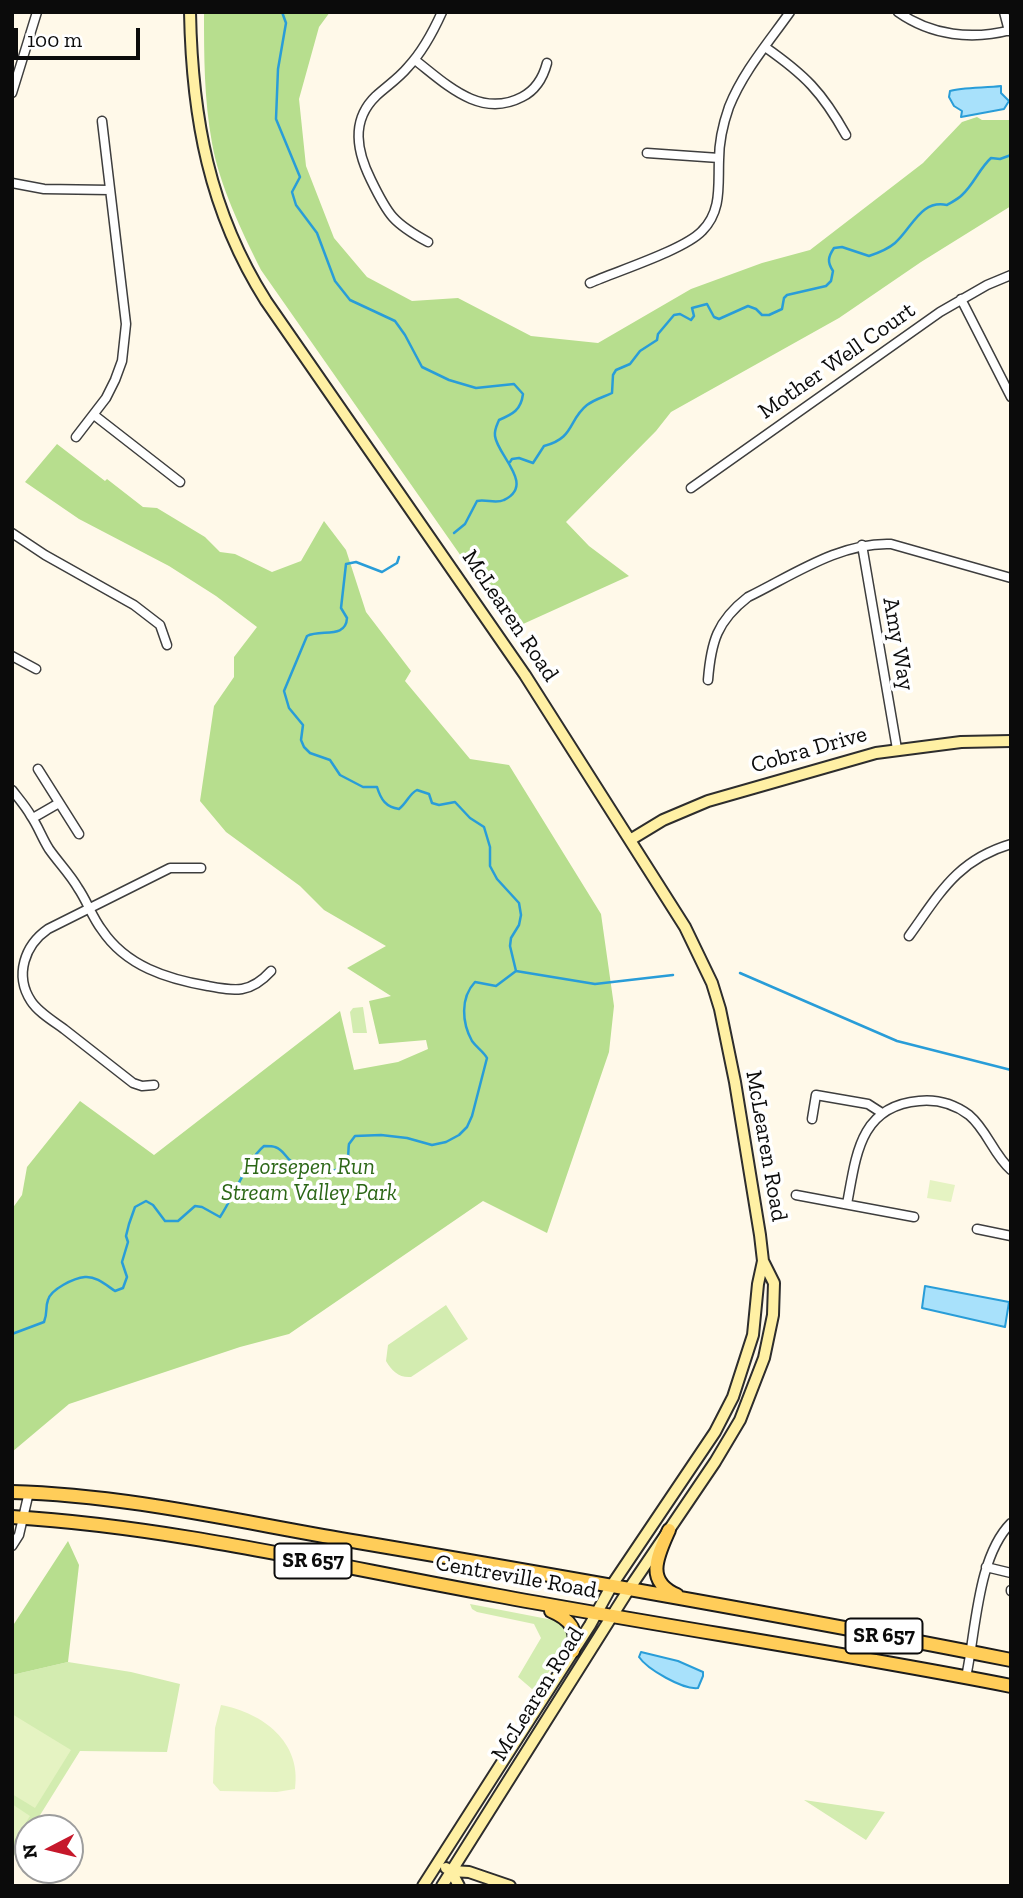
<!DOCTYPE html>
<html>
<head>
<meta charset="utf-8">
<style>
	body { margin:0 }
	#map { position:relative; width:1023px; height:1898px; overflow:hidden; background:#fff9e9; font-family:"Zilla Slab",serif }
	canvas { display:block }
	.frame { position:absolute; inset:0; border:14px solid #0b0b0b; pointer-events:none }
	.north { position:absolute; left:14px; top:1814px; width:70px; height:70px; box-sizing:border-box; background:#fff; border:2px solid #9d9d9d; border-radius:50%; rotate:263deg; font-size:19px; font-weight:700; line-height:28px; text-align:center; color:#0b0b0b }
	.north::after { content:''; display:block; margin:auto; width:24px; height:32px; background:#c6182b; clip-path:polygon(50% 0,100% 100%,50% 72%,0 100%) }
	.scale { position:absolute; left:14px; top:28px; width:126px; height:32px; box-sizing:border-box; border:4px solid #0b0b0b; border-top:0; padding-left:9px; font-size:21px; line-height:24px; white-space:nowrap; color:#0b0b0b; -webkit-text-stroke:5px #fff; paint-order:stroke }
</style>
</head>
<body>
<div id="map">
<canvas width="1023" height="1898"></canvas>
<div class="frame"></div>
<div class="north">N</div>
<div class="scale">100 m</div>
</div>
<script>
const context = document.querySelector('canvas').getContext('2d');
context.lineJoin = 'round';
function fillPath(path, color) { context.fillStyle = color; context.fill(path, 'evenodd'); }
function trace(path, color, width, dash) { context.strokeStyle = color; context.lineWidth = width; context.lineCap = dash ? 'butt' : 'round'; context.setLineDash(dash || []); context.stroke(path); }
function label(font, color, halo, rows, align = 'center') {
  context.font = font + ' "Zilla Slab",serif'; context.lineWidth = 7; context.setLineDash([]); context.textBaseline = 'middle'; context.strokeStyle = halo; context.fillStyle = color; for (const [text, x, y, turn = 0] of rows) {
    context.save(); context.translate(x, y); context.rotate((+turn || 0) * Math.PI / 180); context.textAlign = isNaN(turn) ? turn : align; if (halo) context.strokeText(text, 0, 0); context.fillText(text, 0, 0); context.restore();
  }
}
fillPath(new Path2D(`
	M363,1007L367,1033H353L350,1012L353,1008Z
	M446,1305L468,1339L411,1377C399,1378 392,1371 386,1361L388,1345Z
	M470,1604L558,1621L566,1628L569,1641L540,1685L532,1689L518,1677L541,1638L534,1624L477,1612L472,1609Z
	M68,1662L131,1672L180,1684L167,1752L80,1751L32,1828H28V1834L12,1859V1675Z
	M804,1800L885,1812L866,1840Z`), '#d3ecb0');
fillPath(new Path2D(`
	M204,12H330L319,27L299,99L306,166L334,238L367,277L412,301L458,298L531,336L598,343L691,289L762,263L810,250L923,163L962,122L977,117L982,120H1011V206L921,262L839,318L671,412L656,431L566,522L589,546L629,576L512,629L261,270C242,232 219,184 212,143C204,100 204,56 204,12Z
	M57,444L105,481L107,479L143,507L157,508L205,537L220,552L235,554L272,572L301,561L324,521L346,550L366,612L411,671L405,681L470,759L509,765L601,914L614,1006L609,1052L547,1233L483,1201L289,1334L240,1347L69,1404L12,1452V1209L22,1195L27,1167L80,1101L154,1155L340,1011L354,1070L398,1062L428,1049L426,1040L379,1044L369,1001L391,996L347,968L386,946L324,910L300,886L226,832L200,801L214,706L234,677V657L257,627L216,596L169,566L79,519L25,482Z
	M68,1541L79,1565L68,1662L12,1675V1627Z`), '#b7de8e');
fillPath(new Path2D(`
	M930,1180L955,1185L951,1202L927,1198Z
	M221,1705C263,1713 302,1742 295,1789L277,1792L220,1791L213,1783L215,1728Z
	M12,1714L71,1750L35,1808L12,1794Z
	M12,1804L30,1816L12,1844Z`), '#e5f3c2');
const water = new Path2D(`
	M1001,86V93L1009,101L1004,109L961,117L962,111L954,106L949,97L950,91C961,87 987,88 1001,86Z
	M925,1286L1009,1302L1005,1327L922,1308Z
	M641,1652L678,1661L703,1672V1676L698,1688C683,1690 647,1669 639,1657Z`);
fillPath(water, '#a8e1fb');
trace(water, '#299dd8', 2);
trace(new Path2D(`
	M282,12L286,23L278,69L276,119L300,177L292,192L296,205L317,233L335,281L350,300L395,321L405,335L422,367L449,380L476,388L514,384L523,394C521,410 513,414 499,420C497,425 494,430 495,436C497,455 536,485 504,500C496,504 486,499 477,501L465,524L454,533
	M510,462L512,459L519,458L533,463L544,446C575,438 568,420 587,405C595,399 604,397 612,393L613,375L616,370L630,364L640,351L657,340L658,334L674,315L680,314L691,320L694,316L692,308L707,304L714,317L719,319L748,306L756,309L762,315H769L782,309L784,298L787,295L826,286L831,281L833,271C827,262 828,257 834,248L842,247L869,256C878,253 888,249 895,243C912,228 921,199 947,205C952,202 958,199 962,195C974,184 979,169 991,158L1000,159L1011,155
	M516,971L595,984L673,975
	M740,973L897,1041L1011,1070
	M12,1334L44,1322C48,1312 45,1308 48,1300C51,1289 74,1278 85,1277C96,1276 106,1285 115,1291L123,1288L127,1277L122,1262L128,1242L126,1236L129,1224L135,1207L146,1201L153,1205L165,1221H178L195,1206L202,1207L220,1217C233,1198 247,1160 264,1146C266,1146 273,1146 275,1147C284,1150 285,1157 291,1161C304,1171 339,1179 347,1160C349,1156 348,1150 349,1144L355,1136L381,1135L407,1138L432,1145L446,1142L459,1135L467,1127L472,1116L487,1058C483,1051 477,1048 472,1041C462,1023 460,998 475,982L496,986L516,971L510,946L511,938L519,925L521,915L519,903L497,879L490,866V847L484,827L470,818L455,802L439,805L432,803L429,794L417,790C409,794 407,803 399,809C386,807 381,800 377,787H363L340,775L330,760L310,753L304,747L301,740L303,725L289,708L284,691L307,636C321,629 346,639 347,618L341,608L346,564L356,562L382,572L397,563L399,557`), '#299dd8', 2.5);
const street = new Path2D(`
	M898,12C932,36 972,40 1011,30
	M1004,12L1009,31
	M765,47C805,75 822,92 846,135
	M415,60C446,84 480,119 522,97C536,90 543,78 547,63
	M12,93L37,12
	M647,153L719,158
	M12,183L44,189L110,190
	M428,242C393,223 388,215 371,180C357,152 350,121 376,96C387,86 399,78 408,67C423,51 433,32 442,12
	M590,283C617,271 684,250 702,231C722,211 718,186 719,160C719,142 723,124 729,107C743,72 768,43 790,12
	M961,299L1011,397
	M94,415L180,482
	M76,437L106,398L115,380L122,361L126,324L102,121
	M691,488L940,312L987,285L1011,275
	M12,533L45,555L134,605L160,625L167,645
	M862,545L897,749
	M12,656L36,669
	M708,680C711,642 717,621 748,597C793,575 840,542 891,544L1011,578
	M38,769L79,834
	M12,790C19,799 26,807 31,816C38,826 42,838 49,849C58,862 70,874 78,888C87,901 92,917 102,930C126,966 167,979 208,986C235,991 250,994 271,971
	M33,818L59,803
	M909,936C940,893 957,860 1011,844
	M154,1085L142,1086L133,1083C110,1065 87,1047 64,1029C53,1021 38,1012 31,1001C14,975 25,945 48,929L170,868H201
	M812,1119L816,1095L868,1104L882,1113
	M796,1195L914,1217
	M847,1204C856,1157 859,1106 919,1101C938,1099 954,1104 969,1115C987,1130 993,1154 1011,1170
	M977,1229L1011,1236
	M12,1546L19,1535L29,1492
	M986,1567L1011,1573
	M1011,1590V1591
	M966,1677C976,1632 977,1557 1011,1523`);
const secondary = new Path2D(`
	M190,12C192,117 209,211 266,301L525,675L685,927L712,983L720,1009L735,1082L760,1235L763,1261L758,1284L753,1335L733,1397L715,1432L612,1585L590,1625L423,1886
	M630,840L663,820L708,801L876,753L961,742L1011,741
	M446,1868L451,1871L469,1872L510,1886
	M451,1871L459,1886
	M442,1886L629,1589L715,1462L740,1420L764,1358L773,1315L774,1283L763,1261`);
const primary = new Path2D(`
	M12,1492C129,1495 244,1523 358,1542C576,1579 794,1617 1011,1660
	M12,1517C174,1527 334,1566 494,1595C666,1627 839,1652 1011,1686
	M669,1530C658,1555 644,1581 677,1595
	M551,1611C570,1619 579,1630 573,1651`);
trace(street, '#3e3e3e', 11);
trace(secondary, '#2d2d2d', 14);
trace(primary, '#1c1c1c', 16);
trace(street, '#fff', 8);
trace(secondary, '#fff0a4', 10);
trace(primary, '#ffcd59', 12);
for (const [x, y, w] of [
	[313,1561,77],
	[884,1636,77]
]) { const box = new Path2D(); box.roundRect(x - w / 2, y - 17.5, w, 35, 5); context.fillStyle = '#fff'; context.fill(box); trace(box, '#0b0b0b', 2); }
label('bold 21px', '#0b0b0b', null, [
	["SR 657",313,1561],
	["SR 657",884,1636]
]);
label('23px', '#0b0b0b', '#fff', [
	["Mother Well Court",837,361,-35],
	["McLearen Road",510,616,56],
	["Amy Way",898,644,80],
	["Cobra Drive",809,750,-16],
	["McLearen Road",766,1146,80],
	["Centreville Road",516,1577,10],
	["McLearen Road",538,1694,-58]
]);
label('italic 23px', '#2c6717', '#fff', [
	["Horsepen Run",309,1167],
	["Stream Valley Park",309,1193]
]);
</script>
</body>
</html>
